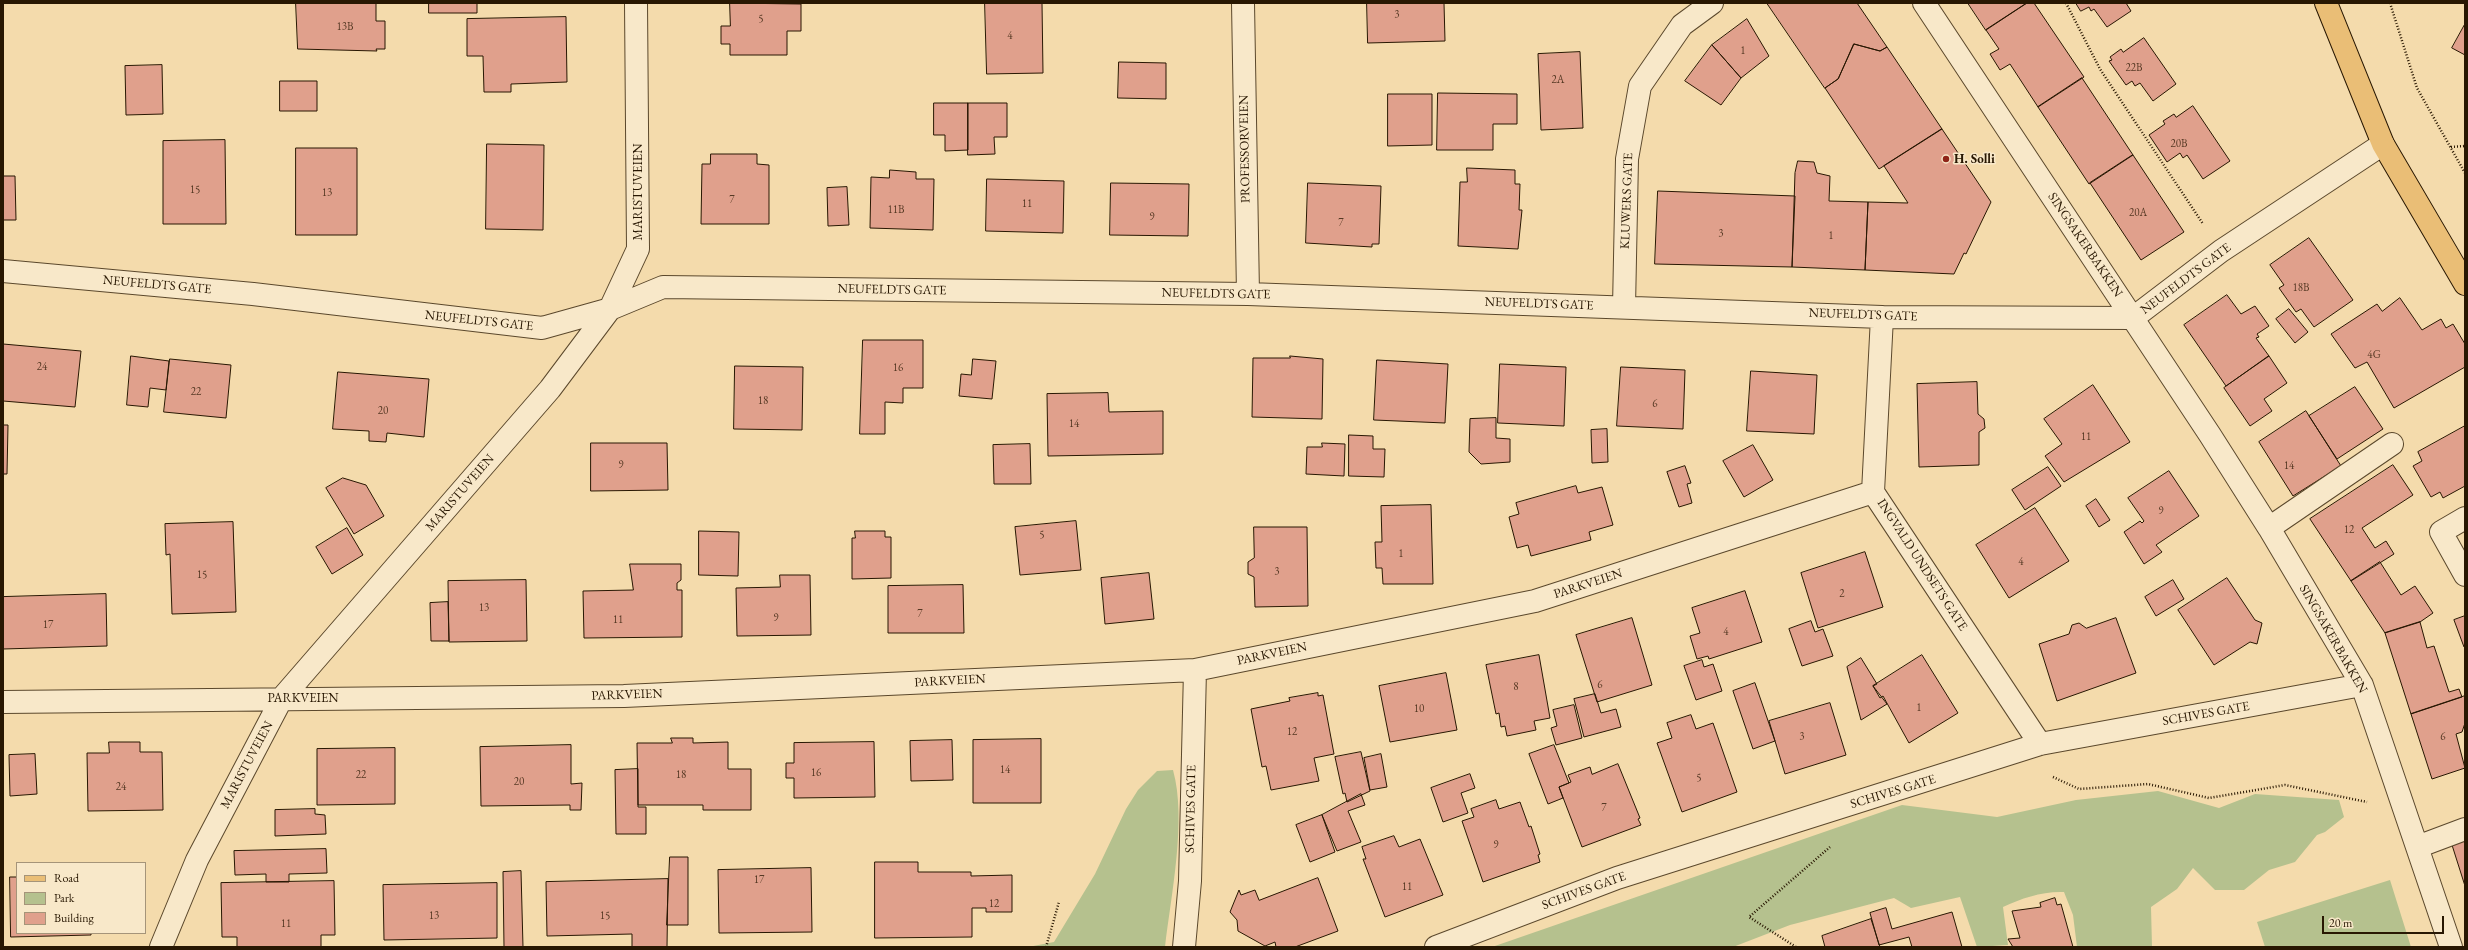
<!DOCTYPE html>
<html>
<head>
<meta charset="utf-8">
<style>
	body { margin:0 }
	#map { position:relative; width:2468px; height:950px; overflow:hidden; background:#f4dbac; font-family:"EB Garamond",serif }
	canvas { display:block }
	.frame { position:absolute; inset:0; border:4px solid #281702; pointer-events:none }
	.legend { position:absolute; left:16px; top:862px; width:130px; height:72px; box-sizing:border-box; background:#f8e8c9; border:1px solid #a59479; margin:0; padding:5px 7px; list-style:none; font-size:12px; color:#281702 }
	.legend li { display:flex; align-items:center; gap:8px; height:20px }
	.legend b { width:20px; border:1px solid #a59479 }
	.scale { position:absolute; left:2322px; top:916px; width:122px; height:18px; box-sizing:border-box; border:2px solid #281702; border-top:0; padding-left:5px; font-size:12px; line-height:14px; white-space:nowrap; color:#281702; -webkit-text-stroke:3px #f8e8c9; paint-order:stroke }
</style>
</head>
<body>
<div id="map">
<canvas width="2468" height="950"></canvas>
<div class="frame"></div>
<ul class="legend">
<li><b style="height:5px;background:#eabe76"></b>Road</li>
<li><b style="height:11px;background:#b5c18e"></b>Park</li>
<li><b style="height:11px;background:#e0a08c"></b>Building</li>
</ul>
<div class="scale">20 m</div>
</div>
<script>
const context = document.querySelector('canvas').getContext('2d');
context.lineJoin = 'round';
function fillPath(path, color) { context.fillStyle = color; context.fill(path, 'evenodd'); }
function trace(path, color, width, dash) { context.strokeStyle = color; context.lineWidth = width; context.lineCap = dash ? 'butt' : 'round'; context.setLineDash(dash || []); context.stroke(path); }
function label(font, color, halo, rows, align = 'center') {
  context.font = font + ' "EB Garamond",serif'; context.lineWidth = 3; context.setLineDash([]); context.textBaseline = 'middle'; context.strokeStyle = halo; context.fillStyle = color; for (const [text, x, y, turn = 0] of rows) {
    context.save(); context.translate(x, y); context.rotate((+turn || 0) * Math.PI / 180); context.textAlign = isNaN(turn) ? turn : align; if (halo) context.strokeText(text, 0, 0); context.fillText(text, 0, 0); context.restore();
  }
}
fillPath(new Path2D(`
	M1173,770C1187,820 1171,895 1165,947H1028L1054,942L1095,874L1126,809L1138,790L1157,771Z
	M2158,791L2219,808L2255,794L2339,800L2344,817L2325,832L2317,835L2295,862L2269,870L2244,890H2215L2193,868L2177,889L2151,907L2152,947H2077L2073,915L2064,892C2043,891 2022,898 2003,907L2008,945L1977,947L1960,897L1911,908L1894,898L1790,925L1733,947H1492L1902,805L1997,817L2076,800Z
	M2390,880L2411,947H2265L2257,922Z`), '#b5c18e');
const building = new Path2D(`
	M296,3H376V21H385V49H376L377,51L298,49Z
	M429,3H477V13H429Z
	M730,3L801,4V31H787V55H730V44H721V26H730Z
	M985,3H1042L1043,73L987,74Z
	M1367,3H1444L1445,41L1368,43Z
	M1767,3H1857L1887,47L1880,51L1854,44L1838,79L1825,88Z
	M1968,3H2027L1986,30Z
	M2027,3H2034L2084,77L2038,107L2010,64L2000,70L1990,54L1999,49L1986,30Z
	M2076,3H2126L2131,11L2107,27L2094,9L2091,11L2089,7L2081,11Z
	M566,17L567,82L511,84V92H484L483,56H467V19Z
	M1747,19L1769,56L1741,78L1712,45Z
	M2465,24V55L2452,48Z
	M2144,38L2176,84L2153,101L2140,83L2135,86L2132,81L2126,85L2109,61L2112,60L2110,57L2121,49L2123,52Z
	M1854,44L1880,51L1887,47L1942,129L1879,169L1825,88L1838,79Z
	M1712,45L1741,78L1721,105L1685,81Z
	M1580,52L1583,128L1541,130L1538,54Z
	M1119,62L1166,63V99L1118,98Z
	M162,65L163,114L126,115L125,66Z
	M2082,78L2133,155L2089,184L2038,107Z
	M280,81H317V111H280Z
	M1438,93L1517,94V124H1493V150H1437Z
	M1388,94H1432V145L1388,146Z
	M934,103H968V150L945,151V135H934Z
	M968,103H1007V137H994L995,154L968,155Z
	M2193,106L2230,161L2203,179L2187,155L2183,158L2180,153L2167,162L2149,135L2165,124L2163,121L2174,114L2176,117Z
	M1942,129L1991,202L1966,254L1964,253L1954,274L1865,270L1868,202L1908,203L1884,166Z
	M225,140L226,224H163V141Z
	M487,144L544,145L543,230L486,229Z
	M296,148H357V235H296Z
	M711,154H757V164L769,165V224H701L702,164H710Z
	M2133,155L2184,232L2141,260L2090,183Z
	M1798,161L1814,162L1817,173L1830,176L1829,201L1868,202L1865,270L1792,267L1795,173Z
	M1467,168L1515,170V184H1520L1519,210H1522L1518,249L1458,246L1460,182H1467Z
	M890,170L916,172V179H934L933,230L870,228L871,177L889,178Z
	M3,176H15L16,220H3Z
	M987,179L1064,181L1063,233L986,231Z
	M1111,183L1189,184L1188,236L1110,235Z
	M1308,183L1381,186L1379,244H1372V247L1306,243Z
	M847,187L849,225L828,226L827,188Z
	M1658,191L1795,196L1792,267L1655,264Z
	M2309,238L2353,300L2314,327L2301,309L2296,312L2279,288L2284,285L2270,265Z
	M2227,295L2241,314L2255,306L2269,326L2257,334L2259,337L2256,338L2269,356L2226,386L2184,325Z
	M2400,298L2422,330L2441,319L2446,328L2453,324L2465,344V367L2394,408L2367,362L2355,368L2331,334L2377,304L2382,311Z
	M2289,309L2308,332L2295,343L2276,319Z
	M863,340H923V388H903V403L885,402V434H860Z
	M3,344L81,351L75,407L3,401Z
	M131,356L169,361L166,390L150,388L148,407L127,405Z
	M1290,356L1323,359L1322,419L1252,417L1253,358H1290Z
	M2269,356L2287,383L2264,399L2272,411L2250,426L2224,388Z
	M170,359L231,365L226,418L164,412Z
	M973,359L996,361L992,399L959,396L961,374L971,375Z
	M1377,360L1448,364L1445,423L1374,420Z
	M1500,364L1566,367L1564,426L1498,423Z
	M735,366L803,367L802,430L734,429Z
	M1621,367L1685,370L1683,429L1617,426Z
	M1751,371L1817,375L1814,434L1747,431Z
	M338,372L429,379L424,437L387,433L386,442L369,441V431L333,429Z
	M1977,382L1978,414L1984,419L1985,428L1979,432V465L1919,467L1917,384Z
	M2093,385L2130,442L2064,482L2045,456L2062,444L2044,419Z
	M2355,387L2383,429L2337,459L2309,416Z
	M1108,393L1109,412L1163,411V454L1048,456L1047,394Z
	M2306,411L2341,466L2293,496L2259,442Z
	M1496,418V438L1510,439V462L1481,464L1469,452L1470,419Z
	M3,425H8L7,474H3Z
	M2465,426V486L2443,498L2440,492L2431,497L2413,466L2422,461L2418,452Z
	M1607,429L1608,462L1592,463L1591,430Z
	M1349,435L1373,436V449H1385L1384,477L1349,476Z
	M591,443H667L668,490L591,491Z
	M1322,443L1345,444L1344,476L1306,474L1307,447H1322Z
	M1030,444L1031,484H994L993,445Z
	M1753,445L1773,480L1744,497L1723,461Z
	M2393,465L2413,495L2362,528L2375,548L2386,541L2394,554L2351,581L2310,519Z
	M1685,466L1691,483L1687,484L1692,503L1679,507L1667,472Z
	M2048,467L2061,486L2025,510L2012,490Z
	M2169,471L2199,516L2156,545L2162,552L2144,564L2124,532L2140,521L2142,523L2144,521L2128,498Z
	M343,478L366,485L384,516L354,534L326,488Z
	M1576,486L1578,493L1602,487L1613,525L1589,532L1591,540L1531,556L1528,545L1517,548L1509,517L1519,514L1516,503Z
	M2096,499L2110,520L2099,527L2086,506Z
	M1431,505L1433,584H1383L1382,568H1376L1375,542H1382L1381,506Z
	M2035,508L2069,561L2009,598L1976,545Z
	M1076,521L1081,570L1020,575L1015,527Z
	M233,522L236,612L172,614L170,554L166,555L165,524Z
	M1254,527H1307L1308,606L1255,607L1254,577L1248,574V562L1254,558Z
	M347,528L363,555L332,574L316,547Z
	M699,531L739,532L738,576L699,575Z
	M855,531H885V537H891V578L852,579V538H855Z
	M1865,552L1883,607L1818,628L1801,573Z
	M2380,562L2401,595L2415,586L2433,613L2420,622L2385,633L2351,581Z
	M630,564H681V580L677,583V590H682V637L584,638L583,591L633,590Z
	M1149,573L1154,619L1105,624L1101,578Z
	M780,575H810L811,635L737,636L736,588L780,587Z
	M2227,578L2255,620L2262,623L2257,644L2250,642L2214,665L2178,610Z
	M526,580L527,641L449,642L448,581Z
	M2173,580L2184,599L2156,616L2145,597Z
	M963,585L964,633H888V586Z
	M1745,591L1762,642L1709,659L1708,656L1697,659L1690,636L1700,633L1692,608Z
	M106,594L107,646L3,649V597Z
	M448,602L449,641H431L430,603Z
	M2465,616V647H2464L2454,620Z
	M1632,618L1652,685L1597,702L1576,635Z
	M2116,618L2136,673L2057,701L2039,644L2069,634L2072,625L2079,623L2086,628Z
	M1811,621L1815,632L1823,629L1833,656L1802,666L1789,629Z
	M2420,622L2427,648L2434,646L2449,692L2459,689L2462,697L2411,714L2385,633Z
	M1539,655L1550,718L1534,721L1536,730L1507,736L1505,726L1501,727L1499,713L1496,714L1486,665Z
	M1922,655L1958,713L1909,743L1883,696L1880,698L1873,686Z
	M1861,658L1877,684L1873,686L1887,704L1861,720L1847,667Z
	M1702,660L1704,667L1713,664L1722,691L1696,700L1684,666Z
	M1446,673L1457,730L1390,742L1379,686Z
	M1755,683L1775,741L1753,749L1733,691Z
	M1318,693V696L1323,695L1334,754L1314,758L1319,781L1271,790L1266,766L1262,767L1251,709L1290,701L1289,698Z
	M1595,694L1601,713L1616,709L1621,727L1584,737L1574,699Z
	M2465,696V723L2462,732L2456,734L2465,768L2432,779L2411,714Z
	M1830,703L1846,755L1785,774L1769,721Z
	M1574,705L1582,738L1556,745L1551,728L1557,726L1553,710Z
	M1691,715L1696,729L1713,723L1737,792L1682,812L1657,743L1672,738L1667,723Z
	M671,738H693V743L728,742V769H751V810H703V805H638L637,743H672Z
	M1041,739V803H973V740Z
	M952,740L953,780L911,781L910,741Z
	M109,742H140V752H162L163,810L88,811L87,753H109Z
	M874,742L875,797L794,798V778H786V763H794V743Z
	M571,745V784L582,783L581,810H570V805L481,806L480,747Z
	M1554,745L1569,783L1559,787L1563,798L1548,804L1529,754Z
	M395,748V804L317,805V749Z
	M1361,752L1370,791L1347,802L1345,793L1343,794L1335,757Z
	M35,754L37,794L10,796L9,755Z
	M1381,754L1387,787L1370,790L1364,758Z
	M1618,764L1640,818L1638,819L1641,825L1582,847L1559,787L1571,782L1568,775L1590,767L1592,774Z
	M638,769V807H646V834H616L615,770Z
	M1470,774L1475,788L1461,793L1468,813L1443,822L1431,788Z
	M1361,794L1365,805L1348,811L1361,842L1337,851L1322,815Z
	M1496,800L1499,809L1520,802L1529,827L1531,826L1540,854L1538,855L1540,862L1483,882L1462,821L1474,817L1471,809Z
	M315,809V814L325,815L326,834L275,836V810Z
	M1322,815L1335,852L1310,862L1296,825Z
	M1394,836L1399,847L1420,839L1443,895L1385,917L1363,859H1366L1362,847Z
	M2465,841V886L2452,845Z
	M326,849L327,873L289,874V882H266V874L235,875L234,851Z
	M670,857H688V925H667Z
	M875,862H918V872H971V876L1012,875V912H986V908H972V937L875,938Z
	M811,868L812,932L719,933L718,870Z
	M521,871L523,947H504L503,872Z
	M10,877H17V933H91V935L11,937Z
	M1318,878L1338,931L1295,947H1276L1275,942L1265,946L1238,931L1237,920L1230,912L1239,890L1241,895L1255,890L1259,900Z
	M668,879L667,947H632V934L547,936L546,882Z
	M334,881L335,935H321V947H237V937H222L221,883Z
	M497,883V938L384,940L383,885Z
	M2055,898L2057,905L2061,904L2073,947H2013L2008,939L2020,938L2012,911L2041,907L2040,903Z
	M1886,908L1892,929L1952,912L1962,947H1912L1909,937L1879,945L1870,913Z
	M1871,919L1880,947H1825L1822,936Z`);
fillPath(building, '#e0a08c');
trace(building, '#281702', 1);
const minor = new Path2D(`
	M1243,3L1248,294
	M1924,3L2210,435L2269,528L2362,685L2451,947
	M3,271L253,294L542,328L610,309L663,287L1248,294L1882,317L2133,318L2221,251L2383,144
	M1624,307L1627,159L1640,86L1682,25L1712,3
	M1882,317L1873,492L2040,744
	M2465,518L2441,532L2465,575
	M2269,528L2392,444
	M3,702L624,696L1195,670L1535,601L1873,492
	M2417,847L2465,829
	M161,947L197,860L282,698L550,389L610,309L638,249L636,3
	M1184,947L1190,881L1195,670
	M1436,947L1617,878L2040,744L2362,685`);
const major = new Path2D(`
	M2326,3L2383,144L2465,284`);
trace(minor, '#5b482c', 24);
trace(major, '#281702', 24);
trace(new Path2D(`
	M2066,3L2100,69L2203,224
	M2390,3L2417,88L2465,173
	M2451,147L2465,146
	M2053,777L2079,789L2148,784L2209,798L2285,785L2367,802
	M1046,947L1059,902
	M1796,947L1749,917L1830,847`), '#281702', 2.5, [1, 2]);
trace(minor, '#f8e8c9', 22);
trace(major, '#eabe76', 22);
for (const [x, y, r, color] of [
	[1946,159,4,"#8f2418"]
]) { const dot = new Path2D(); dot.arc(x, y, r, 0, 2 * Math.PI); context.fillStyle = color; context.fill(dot); trace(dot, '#f8e8c9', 1.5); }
label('11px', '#563924', null, [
	["3",1397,15],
	["5",761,19],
	["13B",345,27],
	["4",1010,36],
	["1",1743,51],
	["22B",2134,68],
	["2A",1558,80],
	["20B",2179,144],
	["15",195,190],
	["13",327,193],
	["7",732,200],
	["11",1027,204],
	["11B",896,210],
	["20A",2138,213],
	["9",1152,217],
	["7",1341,223],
	["3",1721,234],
	["1",1831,236],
	["18B",2301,288],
	["4G",2374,355],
	["24",42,367],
	["16",898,368],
	["22",196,392],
	["18",763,401],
	["6",1655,404],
	["20",383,411],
	["14",1074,424],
	["11",2086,437],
	["9",621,465],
	["14",2289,466],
	["9",2161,511],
	["12",2349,530],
	["5",1042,535],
	["1",1401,554],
	["4",2021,562],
	["3",1277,572],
	["15",202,575],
	["2",1842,594],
	["13",484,608],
	["7",920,614],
	["9",776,618],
	["11",618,620],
	["17",48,625],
	["4",1726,632],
	["6",1600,685],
	["8",1516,687],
	["1",1919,708],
	["10",1419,709],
	["12",1292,732],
	["3",1802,737],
	["6",2443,737],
	["14",1005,770],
	["16",816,773],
	["22",361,775],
	["18",681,775],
	["5",1699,778],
	["20",519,782],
	["24",121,787],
	["7",1604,808],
	["9",1496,845],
	["17",759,880],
	["11",1407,887],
	["12",994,904],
	["13",434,916],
	["15",605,916],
	["11",286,924]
]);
label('13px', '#281702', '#f8e8c9', [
	["PROFESSORVEIEN",1245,149,-91],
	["MARISTUVEIEN",638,192,-90],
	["KLUWERS GATE",1627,201,-88],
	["SINGSAKERBAKKEN",2085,245,56],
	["NEUFELDTS GATE",2186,279,-37],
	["NEUFELDTS GATE",157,285,5],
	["NEUFELDTS GATE",892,290,1],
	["NEUFELDTS GATE",1216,294,1],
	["NEUFELDTS GATE",1539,304,2],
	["NEUFELDTS GATE",1863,315,2],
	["NEUFELDTS GATE",479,321,6],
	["MARISTUVEIEN",460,493,-49],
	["INGVALD UNDSETS GATE",1922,565,57],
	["PARKVEIEN",1588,584,-18],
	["SINGSAKERBAKKEN",2333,639,60],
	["PARKVEIEN",1272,654,-12],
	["PARKVEIEN",950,681,-3],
	["PARKVEIEN",627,695,-2],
	["PARKVEIEN",303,698],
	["SCHIVES GATE",2206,714,-10],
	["MARISTUVEIEN",247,765,-62],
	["SCHIVES GATE",1893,792,-17],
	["SCHIVES GATE",1191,809,-89],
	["SCHIVES GATE",1584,891,-20]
]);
label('bold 13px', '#281702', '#f8e8c9', [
	["H. Solli",1954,159]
], 'left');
</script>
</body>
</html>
